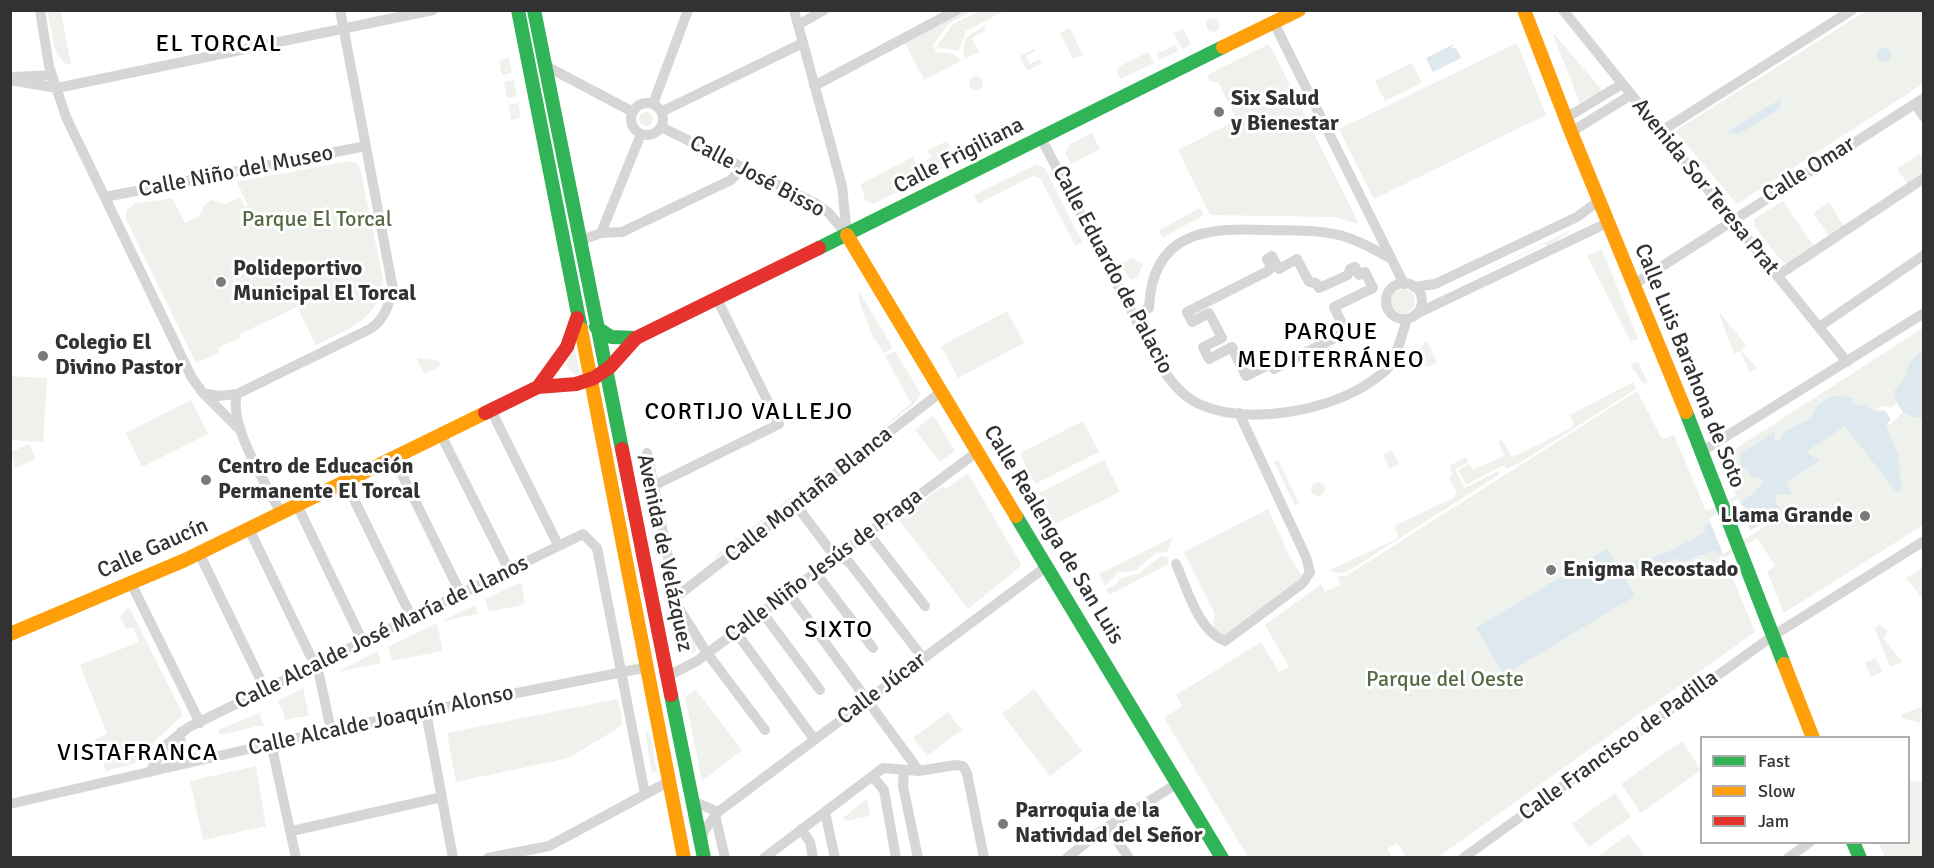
<!DOCTYPE html>
<html>
<head>
<meta charset="utf-8">
<style>
	body { margin:0 }
	#map { position:relative; width:1934px; height:868px; overflow:hidden; background:#fff; font-family:Signika,sans-serif }
	canvas { display:block }
	.frame { position:absolute; inset:0; border:12px solid #323232; pointer-events:none }
	.legend { position:absolute; left:1700px; top:736px; width:210px; height:108px; box-sizing:border-box; background:#fff; border:2px solid #adadad; margin:0; padding:8px 10px; list-style:none; font-size:18px; color:#323232 }
	.legend li { display:flex; align-items:center; gap:12px; height:30px }
	.legend b { width:30px; border:2px solid #adadad }
</style>
</head>
<body>
<div id="map">
<canvas width="1934" height="868"></canvas>
<div class="frame"></div>
<ul class="legend">
<li><b style="height:8px;background:#30b455"></b>Fast</li>
<li><b style="height:8px;background:#ff9f0a"></b>Slow</li>
<li><b style="height:8px;background:#e5322d"></b>Jam</li>
</ul>
</div>
<script>
const context = document.querySelector('canvas').getContext('2d');
context.lineJoin = 'round';
function fillPath(path, color) { context.fillStyle = color; context.fill(path, 'evenodd'); }
function trace(path, color, width, dash) { context.strokeStyle = color; context.lineWidth = width; context.lineCap = dash ? 'butt' : 'round'; context.setLineDash(dash || []); context.stroke(path); }
function label(font, color, halo, rows, align = 'center') {
  context.font = font + ' Signika,sans-serif'; context.lineWidth = 6; context.setLineDash([]); context.textBaseline = 'middle'; context.strokeStyle = halo; context.fillStyle = color; for (const [text, x, y, turn = 0] of rows) {
    context.save(); context.translate(x, y); context.rotate((+turn || 0) * Math.PI / 180); context.textAlign = isNaN(turn) ? turn : align; if (halo) context.strokeText(text, 0, 0); context.fillText(text, 0, 0); context.restore();
  }
}
fillPath(new Path2D(`
	M47,11H61L71,65L64,63L56,53Z
	M966,11H972L948,24L933,45L936,52L954,54L961,61L924,80L905,43Z
	M979,11H1004L966,31L959,51L936,47L953,24Z
	M1866,11H1923V84L1737,204L1675,131Z
	M1206 25a7 7 0 1 1 14 0a7 7 0 1 1-14 0Z
	M984,26L986,30L972,38L979,52L966,58L963,52L965,38Z
	M1070,28L1083,55L1073,59L1060,33Z
	M1183,29L1191,44L1182,49L1174,33Z
	M1554,34L1602,90L1580,103L1553,35Z
	M1517,43L1546,115L1374,199L1339,129Z
	M1175,45L1178,51L1159,60L1156,54Z
	M1267,45L1271,47L1359,224L1334,217L1210,215L1178,150L1237,120L1218,82H1210L1207,75Z
	M1034,49L1035,51L1026,56L1030,64L1039,59L1042,63L1027,71L1020,56Z
	M1148,52L1154,63L1121,79L1117,73L1118,67Z
	M509,58L512,73L502,75L499,60Z
	M1412,63L1422,83L1385,101L1375,81Z
	M969 83a7 7 0 1 1 14 0a7 7 0 1 1-14 0Z
	M514,80L517,96L507,98L504,82Z
	M518,103L521,118L511,120L508,105Z
	M639 119a7 7 0 1 1 14 0a7 7 0 1 1-14 0Z
	M1092,133L1100,149L1071,164L1065,153L1070,144Z
	M947,141L957,161L933,174L926,160L931,157L928,150Z
	M1920,153L1923,158V172L1907,183L1897,169Z
	M913,157L917,165L921,163L927,177L873,204L865,200L861,184Z
	M348,161L357,163L360,168L383,279C381,319 348,329 316,345L297,307L240,334L241,337L218,348L220,352L196,363L126,219V211L134,204L172,198L185,223L199,216L205,204L212,200L226,204L240,197L245,207L248,206L237,182Z
	M1037,164L1045,168L1082,242L1075,245L1040,178L1033,176L978,204L974,195Z
	M1783,201L1814,246L1789,264L1783,263L1754,226V219Z
	M1829,202L1844,226L1829,236L1813,213Z
	M1200,208L1204,214C1198,220 1174,230 1163,238L1159,230Z
	M1573,229L1548,247L1545,244L1446,291Z
	M1602,249L1638,339L1631,342L1587,256Z
	M1132,258L1143,264L1138,277L1130,280L1121,264Z
	M1391 301a12 12 0 1 1 24 0a12 12 0 1 1-24 0Z
	M860,293L893,348L884,353L872,335L858,297Z
	M1007,311L1024,343L958,378L941,346Z
	M1718,311L1746,345L1741,350L1757,368L1750,373L1740,351L1734,354Z
	M1923,328V525L1784,613L1767,571L1775,566L1757,538L1725,558L1755,632L1438,857H1406L1397,843L1387,849L1392,857H1248L1164,718L1182,706L1176,695L1261,642L1279,672L1289,667L1265,625L1321,584L1325,592L1340,585L1338,576H1346L1637,391L1662,439L1674,435L1706,511L1736,496L1724,456Z
	M1426,340L1437,362L1428,367L1413,362Z
	M574,347L580,375L577,376L567,367V361Z
	M895,351L921,394L913,405L877,433L911,403L885,356Z
	M419,358L439,361L441,366L424,374L417,359Z
	M1638,361L1648,383L1644,384L1630,365Z
	M10,376L47,378L43,442L11,440Z
	M1633,382L1636,389L1523,461L1506,469L1504,465L1466,485L1458,470L1469,464L1473,470L1504,456L1498,442L1502,439L1511,456L1517,455L1571,428L1574,424L1570,415Z
	M191,400L208,434L142,467L126,433Z
	M933,415L955,451L940,462L915,430Z
	M1083,421L1099,452L1035,484L1020,453Z
	M29,444L36,459L15,468L11,452Z
	M1392,450L1399,464L1390,469L1383,455Z
	M1466,457L1468,462L1455,469L1465,488L1498,471L1500,474L1347,572L1338,573L1329,570L1395,540L1398,535L1394,526L1453,498L1457,493L1449,477L1453,474L1449,466Z
	M1104,460L1120,492L1055,524L1039,493Z
	M1278,460L1299,503L1295,505L1274,462Z
	M968,473L1021,564L1020,567L968,609L899,520L941,487L947,488Z
	M1311 489a7 7 0 1 1 14 0a7 7 0 1 1-14 0Z
	M793,495L794,497L716,558L715,556Z
	M1268,509L1289,555L1302,576L1301,580L1225,635L1214,630L1213,625L1215,614L1184,552Z
	M1173,537L1167,552L1156,553L1135,571L1119,572L1105,586L1099,574Z
	M1161,556L1167,557L1169,564L1109,595L1106,588L1115,586L1120,578L1138,574Z
	M1923,567V599L1906,578Z
	M521,582L525,604L489,612L485,599Z
	M662,587L667,588L672,613L696,646L695,653L676,652Z
	M475,605L478,614L440,622Z
	M127,608L130,609L183,715L156,740L143,758L136,763L106,771L94,740L107,734L80,665L139,642L133,627L126,629L120,616Z
	M437,623L443,651L392,661L388,647Z
	M1879,624L1888,631L1883,638L1902,662L1890,667L1875,629Z
	M378,651L381,663L341,671V670Z
	M1876,658L1882,672L1871,677L1865,662Z
	M303,688L309,716L292,718L284,721L285,717L278,701Z
	M695,689L742,750L702,781L685,697Z
	M1034,689L1082,751L1050,776L1002,714Z
	M618,699L623,725L569,758L456,782L447,733Z
	M1923,706L1920,723L1901,718L1903,714Z
	M262,712L260,716L264,726H252V728L220,735L218,730Z
	M948,712L962,730L927,756L913,738Z
	M649,731L657,772L652,773L645,732Z
	M1682,741L1701,770L1641,813L1621,784Z
	M256,766L266,826L203,840L190,781Z
	M1909,781L1923,782V857H1885L1878,843L1908,842Z
	M1615,793L1631,817L1589,847L1572,824Z
	M867,799L870,816L845,821L844,817Z
	M1629,834L1645,857H1599L1598,856Z`), '#eff2ec');
fillPath(new Path2D(`
	M1454,44L1451,48H1456L1461,58L1433,72L1426,58Z
	M1877 55a7 7 0 1 1 14 0a7 7 0 1 1-14 0Z
	M1782,98L1779,109L1737,135L1727,132Z
	M1923,350V418L1913,417L1903,412L1886,425L1898,455L1902,489L1897,493L1845,426L1806,452L1820,461L1787,481L1792,494L1774,495L1780,512L1717,555L1715,550L1680,563L1676,558L1667,563L1668,566L1647,568L1624,576L1635,596L1504,675L1476,628L1607,549L1619,569L1627,562L1648,559L1672,550L1706,532L1703,527L1754,493L1763,483L1760,478L1750,477L1746,468H1741L1740,454L1774,432L1775,440L1779,441L1784,432L1811,418C1817,400 1835,391 1853,399L1852,402L1857,406L1862,404C1876,412 1877,417 1897,403L1894,391L1906,376L1909,363Z`), '#dde9ef');
fillPath(new Path2D(`
	M1897,403L1903,412L1890,425L1887,423L1891,420L1886,411L1876,408L1888,406L1890,408Z
	M1737,499L1752,517L1746,523L1751,530L1772,517L1774,520L1723,554L1709,519Z`), '#fff');
trace(new Path2D(`
	M40,10L49,66L66,117L192,378L203,393L241,431
	M794,10L842,186L847,235
	M1563,10L1847,362
	M1274,23L1404,284
	M798,25L824,10
	M544,65L633,112
	M14,77L52,75
	M10,80L57,88L433,10
	M814,86L957,10
	M631 119a16 16 0 1 1 32 0a16 16 0 1 1-32 0Z
	M653,104L688,10
	M1915,104L1924,117
	M661,112L803,43
	M1566,118L1622,84
	M661,127L817,204L829,213L847,235
	M1571,132L1631,95
	M1660,132L1852,10
	M1041,138L1158,362C1168,378 1181,396 1199,404C1247,426 1330,411 1372,381C1377,377 1386,372 1389,366C1398,353 1402,334 1407,319
	M105,197L366,146
	M601,233L641,134
	M579,241L601,233L622,232L731,180L743,167
	M1272,256L1279,269L1297,259L1309,282L1316,283L1319,288L1348,275L1350,269L1355,267L1359,275L1365,272L1373,288L1334,307L1346,332L1274,369L1272,363L1246,376L1232,347L1209,359L1203,347L1222,338L1209,313L1192,322L1187,312L1268,271L1271,267L1267,259Z
	M1777,276L1924,178
	M1636,283L1924,98
	M1386 301a18 18 0 1 1 36 0a18 18 0 1 1-36 0Z
	M1414,287L1435,284L1577,217L1600,200
	M1416,314L1609,222
	M1135,315L1149,308C1152,232 1206,227 1267,230C1294,231 1323,229 1349,238C1363,243 1377,251 1390,258
	M1819,327L1924,255
	M203,393L218,396L237,394L370,329C385,319 388,306 393,289L340,10
	M237,394C228,425 267,485 281,513
	M491,410L558,545
	M441,435L509,570
	M1701,452L1924,313
	M647,453L678,607L707,653L765,730
	M394,458L461,594
	M345,481L412,618
	M655,485L779,424L717,299
	M297,505L363,642
	M796,505L830,550L849,562L923,658
	M249,529L310,655L317,665L331,730
	M868,533L925,606
	M199,553L266,691
	M1176,564C1187,588 1198,631 1225,641L1303,583L1310,572L1306,557L1239,413
	M815,572L873,648
	M131,583L200,723
	M788,592L919,771
	M676,597L941,392
	M762,612L820,690
	M735,631L814,739
	M668,676L697,661L977,452
	M426,712L453,858
	M181,732C178,746 184,753 197,760
	M271,743L296,858
	M904,770L903,786L918,858
	M150,772L166,745L189,727L583,534L597,548L645,794
	M872,776L884,790L896,858
	M693,801L718,812
	M10,804L331,730L648,667
	M825,812L835,858
	M715,815L725,858
	M1108,827L1129,858
	M801,829L810,842L813,858
	M292,831L442,797
	M702,840L704,831L718,812L1047,566
	M488,858L549,846L670,781
	M764,858L883,768L919,771L955,765L963,766L967,773L984,858
	M1067,858L1098,833L1178,783
	M1463,858L1774,635L1924,541
	M1788,858L1810,842`), '#d6d6d6', 10);
trace(new Path2D(`
	M518,10L581,329
	M534,10L622,449
	M819,248L1223,47
	M596,327L611,337L636,338
	M1686,412L1784,664
	M1016,516L1222,858
	M671,695L704,858
	M1853,842L1860,858`), '#30b455', 14);
trace(new Path2D(`
	M1524,10L1571,132L1686,412
	M1223,47L1299,10
	M847,235L1016,516
	M581,329L684,858
	M10,634L185,560L485,413
	M1784,664L1813,738`), '#ff9f0a', 14);
trace(new Path2D(`
	M538,387L567,347L577,318
	M485,413L538,387L576,384L594,378L610,367L636,338L819,248
	M622,449L671,695`), '#e5322d', 14);
for (const [x, y, r, color] of [
	[1219,112,6,"#7a7a7a"],
	[221,282,6,"#7a7a7a"],
	[43,356,6,"#7a7a7a"],
	[206,480,6,"#7a7a7a"],
	[1865,516,6,"#7a7a7a"],
	[1551,570,6,"#7a7a7a"],
	[1003,824,6,"#7a7a7a"]
]) { const dot = new Path2D(); dot.arc(x, y, r, 0, 2 * Math.PI); context.fillStyle = color; context.fill(dot); trace(dot, '#fff', 2); }
label('bold 22px', '#323232', '#fff', [
	["Six Salud",1231,99],
	["y Bienestar",1231,124],
	["Polideportivo",233,269],
	["Municipal El Torcal",233,294],
	["Colegio El",55,343],
	["Divino Pastor",55,368],
	["Centro de Educación",218,467],
	["Permanente El Torcal",218,492],
	["Llama Grande",1853,516,"right"],
	["Enigma Recostado",1563,570],
	["Parroquia de la",1015,811],
	["Natividad del Señor",1015,836]
], 'left');
label('22px', '#323232', '#fff', [
	["Calle Frigiliana",959,156,-27],
	["Calle Omar",1809,170,-32],
	["Calle Niño del Museo",236,172,-11],
	["Calle José Bisso",757,177,28],
	["Avenida Sor Teresa Prat",1705,187,51],
	["Calle Eduardo de Palacio",1112,270,62],
	["Calle Luis Barahona de Soto",1689,366,68],
	["Calle Montaña Blanca",809,495,-38],
	["Calle Realenga de San Luis",1053,535,59],
	["Calle Gaucín",153,549,-24],
	["Avenida de Velázquez",664,553,78],
	["Calle Niño Jesús de Praga",824,566,-37],
	["Calle Alcalde José María de Llanos",382,633,-26],
	["Calle Júcar",882,689,-37],
	["Calle Alcalde Joaquín Alonso",381,721,-12],
	["Calle Francisco de Padilla",1619,746,-36]
]);
label('22px', '#576943', '#fff', [
	["Parque El Torcal",317,220],
	["Parque del Oeste",1445,680]
]);
context.letterSpacing = '1.5px';
label('24px', '#000', '#fff', [
	["EL TORCAL",219,45],
	["PARQUE",1331,333],
	["MEDITERRÁNEO",1331,361],
	["CORTIJO VALLEJO",749,413],
	["SIXTO",839,631],
	["VISTAFRANCA",138,754]
]);
context.letterSpacing = '0px';
</script>
</body>
</html>
